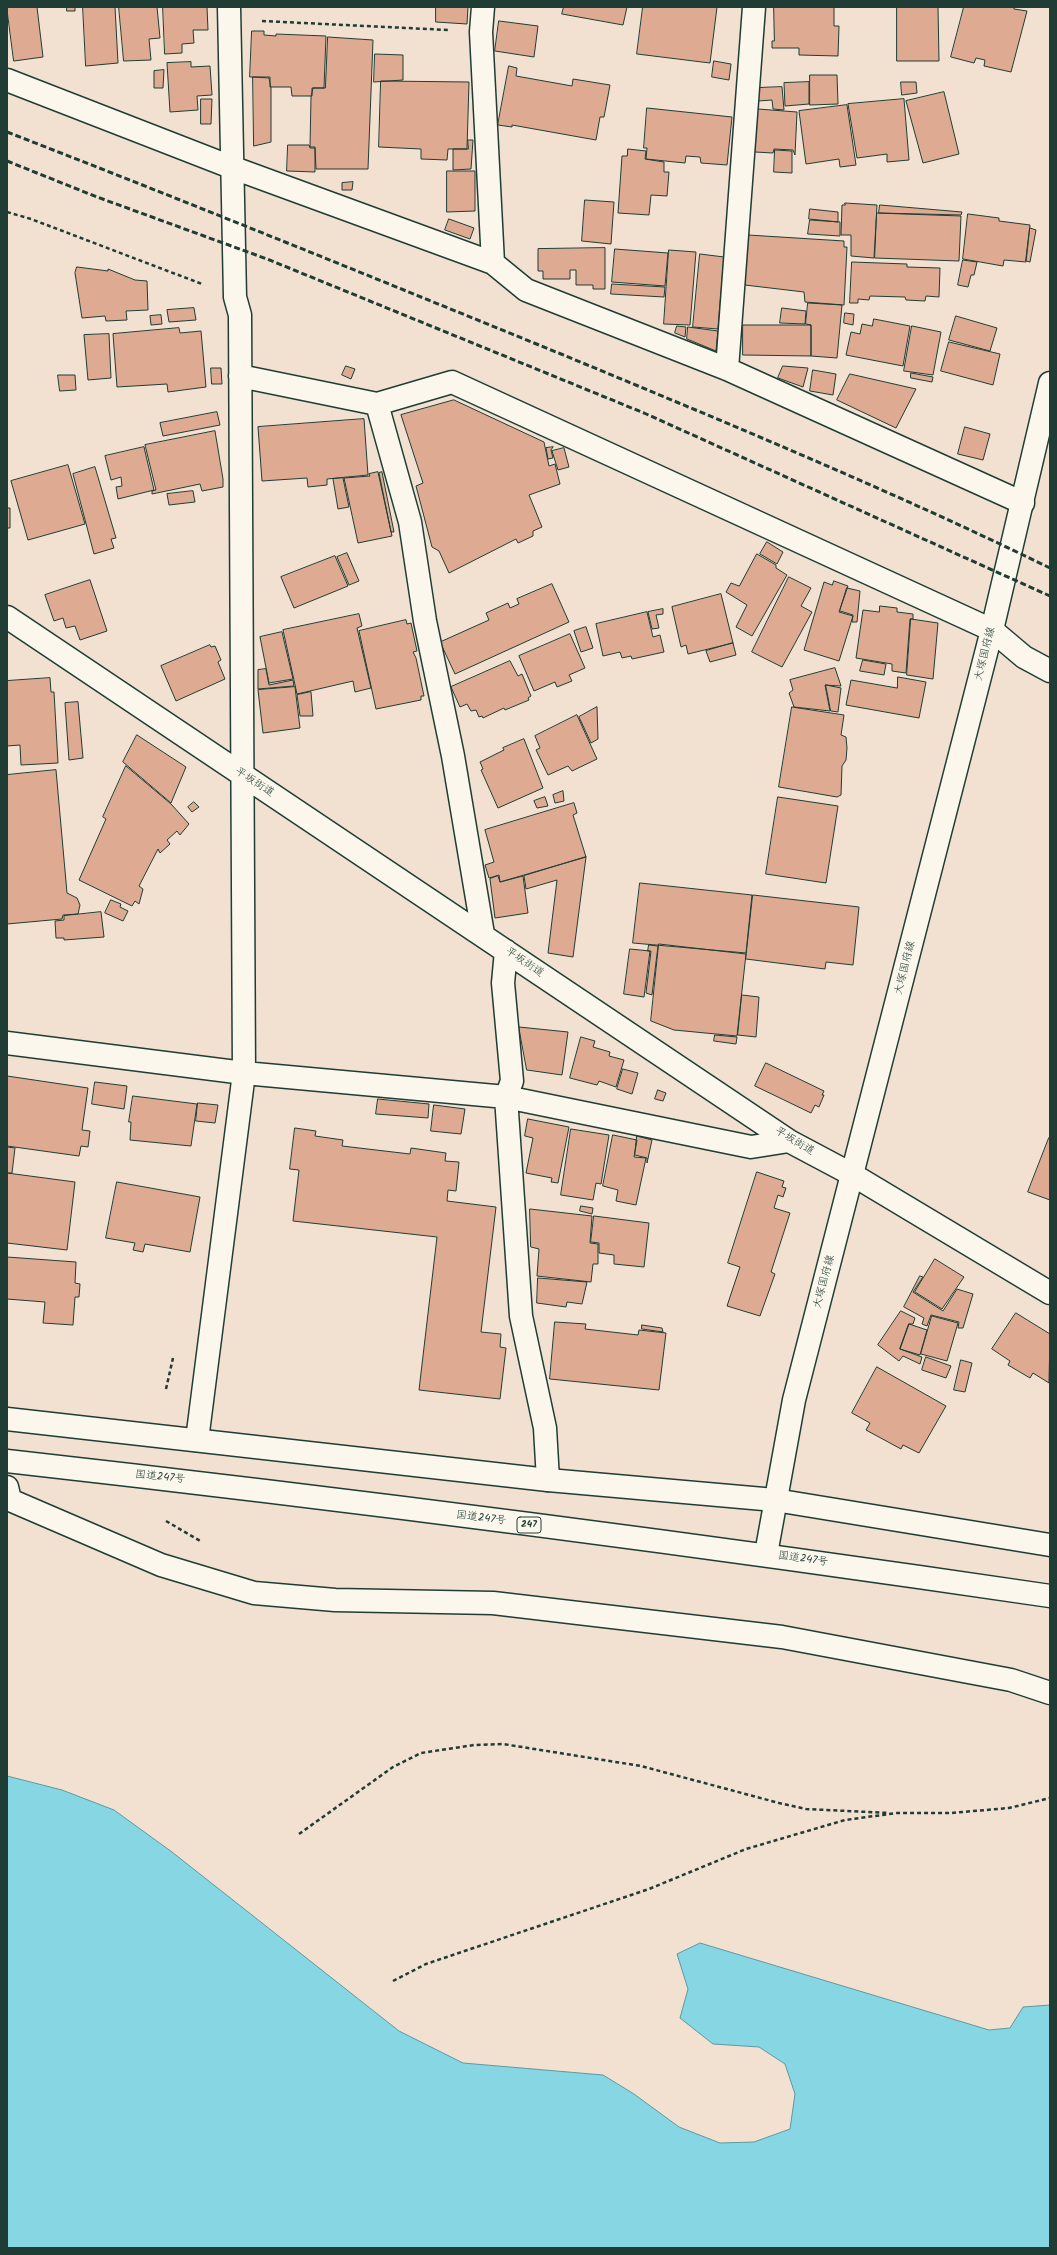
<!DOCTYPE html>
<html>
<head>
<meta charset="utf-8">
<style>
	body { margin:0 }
	#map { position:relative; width:1057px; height:2255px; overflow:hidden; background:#f2e0d1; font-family:Kalam,sans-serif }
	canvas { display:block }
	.frame { position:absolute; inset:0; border:8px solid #1f3d34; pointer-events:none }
</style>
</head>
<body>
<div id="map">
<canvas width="1057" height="2255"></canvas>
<div class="frame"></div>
</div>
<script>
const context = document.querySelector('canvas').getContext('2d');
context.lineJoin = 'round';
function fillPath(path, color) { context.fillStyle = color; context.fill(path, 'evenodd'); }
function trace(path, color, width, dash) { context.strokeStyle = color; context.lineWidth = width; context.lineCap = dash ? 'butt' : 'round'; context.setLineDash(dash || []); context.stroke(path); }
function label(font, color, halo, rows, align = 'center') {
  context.font = font + ' Kalam,"Klee One",sans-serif'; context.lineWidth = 3; context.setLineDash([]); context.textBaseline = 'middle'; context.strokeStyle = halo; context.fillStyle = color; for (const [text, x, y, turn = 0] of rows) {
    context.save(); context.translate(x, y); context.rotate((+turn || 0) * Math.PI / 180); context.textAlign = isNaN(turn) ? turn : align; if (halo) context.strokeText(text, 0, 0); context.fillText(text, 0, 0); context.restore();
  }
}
const water = new Path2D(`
	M7,1776L62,1790L114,1810L172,1852L399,2031L463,2063L603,2075L634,2094L679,2127L720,2143L754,2142L790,2129L795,2094L785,2064L759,2047L713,2044L680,2018L688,1989L677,1954L700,1943L989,2030L1010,2028L1023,2007L1050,2005V2248H7Z`);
fillPath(water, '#87d6e4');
trace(water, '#5d999e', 1);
const building = new Path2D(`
	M7,7H37L43,57L14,61Z
	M67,7H75V11H67Z
	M83,7H115L118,63L86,66Z
	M119,7H157L160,38L149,39L151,60L124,61Z
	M163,7H207L208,30H193L194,43L182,44V53L165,54Z
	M436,7H468L467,24L436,22Z
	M564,7H627L623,25L562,14Z
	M643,7H717L710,63L637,54Z
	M774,7H834V26H839L838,56L799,55V48H772V41H774Z
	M897,7H938L939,61H897Z
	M964,7H1014V9L1027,11L1011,72L984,66L985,60L976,58L974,63L951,57Z
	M499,21L538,26L534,57L495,51Z
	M252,31H264V35L276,36V34L326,36L324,88H312V96H292L291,87H270V77H250Z
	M328,37L373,40L368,169H316L315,147H310L311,97L313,88H325Z
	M375,54L403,55V80L374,82Z
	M714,61L731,64L729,80L712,77Z
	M191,62V67L210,66L212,95L197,96L198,110L170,112L167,63Z
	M509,66L517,68L516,76L572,86L573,79L610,85L604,117H600L596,140L512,125V127L498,125Z
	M164,70L163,88H154V71Z
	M810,75H837L838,104L810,105Z
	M253,77L269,78L271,88V142L254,146Z
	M381,81L469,82L467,149H448L447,160L421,159V149L379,147Z
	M809,82V104L785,106L784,83Z
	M901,82H916L917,93L902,95Z
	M782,87L784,110L773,109L772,100L758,101L757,88Z
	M944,92L959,154L923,163L906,101Z
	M201,99H212L211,124H201Z
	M904,99L909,160L887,162V154L857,158L848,104Z
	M847,105L856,165L840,167L839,159L806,164L799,111Z
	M647,108L732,117L727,165L701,163L700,157L686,156L685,163L646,159L647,148H644Z
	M758,109L797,112L795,155L793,150L774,149L773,153L755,152Z
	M468,140H473L471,169L453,170V149H468Z
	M288,145H309L310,148H315V172L287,171Z
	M628,149L646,151L645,159L664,162V172H669L667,196L651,195L649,215L618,213L622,156H627Z
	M775,150L792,151V173L774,172Z
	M447,171H475V211L447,212Z
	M353,182L352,190H342V183Z
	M585,200L614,202L611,244L582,241Z
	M845,203L877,205L874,258L851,256V235H841L842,205H845Z
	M880,205L962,212L961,215L879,213Z
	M810,209L838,212V222L809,219Z
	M877,213L961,216L959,261L875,258Z
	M968,214L999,218V221L1030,225L1026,262L1004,260L1003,266L963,259Z
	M449,219L474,228L470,239L445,230Z
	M810,220L840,222V236L808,234Z
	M1030,228L1036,230L1030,262L1026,261Z
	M748,235L844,241V247H847L844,305L805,302L804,292L745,285Z
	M605,248V289H593V285H576V270H570V279H543V271H538V249Z
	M615,249L668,253L665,286L612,282Z
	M669,250L696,252L690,325L664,324Z
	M700,254L724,257L718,329L693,327Z
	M963,260L977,262L974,275H971L968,287L958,285Z
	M852,262L907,264V267L940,268L939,297L926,296L925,301L906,300L905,297L870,296L869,300L858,299V303H850Z
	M77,267L108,271V269L135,280L147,281L148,310L126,311L127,320L106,321L105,316L82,318L75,273Z
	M612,284L665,287L664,297L611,294Z
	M808,303L842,305L837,358L811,356V325L806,324Z
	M194,308L196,320L169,322L167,310Z
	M782,308L806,311L805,324L780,323Z
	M845,313L854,314L853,325L844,323Z
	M161,315L162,324L151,325L150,316Z
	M956,316L997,328L990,351L949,340Z
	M874,319L910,326L903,366L846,355L851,332L860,334L862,324L872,326Z
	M743,325H811V356L743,355Z
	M677,326L686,327L685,337L675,333Z
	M912,326L941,332L933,375L904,371Z
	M688,327L718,331L716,351L687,339Z
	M179,328L180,333L201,331L206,387L168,392L167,384L117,387L113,334Z
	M109,334L111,378L88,380L84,335Z
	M949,342L1000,354L993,385L941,371Z
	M346,366L355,369L351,379L342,375Z
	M783,366L808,368L803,387L778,378Z
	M211,368H221L222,384H212Z
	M813,370L836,374L833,395L810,391Z
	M911,373L933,377L932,382L911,378Z
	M850,374L916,389L896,428L837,400Z
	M58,375H75L76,390L60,391Z
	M454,400L544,442L549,466L555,464L560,484L529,495L542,527L533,531V536L518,543L516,539L449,573L439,551L432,547L416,486L423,483L401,415Z
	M217,412L220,425L163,436L160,423Z
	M364,419L368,475L327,479V485L308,487L307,478L262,481L258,427Z
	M965,427L990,434L983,460L958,454Z
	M215,431L223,479V487L202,491L200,484L152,494V491L156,490L145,445Z
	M144,447L154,490L118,499L116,487L122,486L121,477L111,480L105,456Z
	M553,447L551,450L553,458L548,459L546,448Z
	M564,448L569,467L558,470L552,451Z
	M68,465L85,524L28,540L11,481Z
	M95,467L116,538L111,539L114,548L94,554L73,474Z
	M378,472L392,536L358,543L344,478L370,476L369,474Z
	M382,472L394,532H391L379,473Z
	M343,478L349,507L338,509L333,479Z
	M193,491L195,502L169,505L167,494Z
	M7,508H10V528H7Z
	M767,542L783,552L777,564L760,554Z
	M347,553L359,581L349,585L337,557Z
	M757,554L776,565V568L787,575L752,636L736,627L747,605L726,592L731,583L739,586Z
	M335,556L348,586L294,608L281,577Z
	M789,577L811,588L801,606L812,612L782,667L752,652Z
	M90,580L107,631L80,640L75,626L66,628L63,618L54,621L45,595Z
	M834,581L848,586L839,612L853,616L839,661L804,650L824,582L832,585Z
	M552,584L569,622L455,674L440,642L489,620L486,613L508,603L510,608L519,604L517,599Z
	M847,588L860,591L857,622H852L853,615L840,611Z
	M721,594L733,643L688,654L686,645L681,647L672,607Z
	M880,606L897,608V612L913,614V619H910L906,673L892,671V664L856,658L863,610L879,612Z
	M663,609V614L656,615L659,628L652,629L648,612Z
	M647,612L653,637L660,635L664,652L632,659L631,656L622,658L620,652L603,656L596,624Z
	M359,614L362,626L357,628L371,688L355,692L353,681L297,694L283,630Z
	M911,619L938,623L933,679L907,675Z
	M406,620L407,624L411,623L417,651L413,652L416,658L424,696H421V700L376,709L359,631Z
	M586,627L593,648L581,652L574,631Z
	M282,632L293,679L269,683L260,637Z
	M570,634L585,668L569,675L572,681L557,687L555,682L534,691L519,656Z
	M733,643L736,655L710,662L706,651Z
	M210,645L211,647L215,646L221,660L218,662L225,679L176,701L161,666Z
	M863,660L886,664L884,675L860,671Z
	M510,661L518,676L522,674L531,696L528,698L529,700L505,710L504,708L483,718L482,716L479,717L476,710L471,711L467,704L460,707L451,687Z
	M835,668L841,686L825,685L830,711L794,707L789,693L793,690L790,680Z
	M266,669L269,685L293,680L294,686L258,689V670Z
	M898,677L926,682L919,718L846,705L851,680L897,688Z
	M50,678L51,692H54L58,763L21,765L20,745L7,746V681Z
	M826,685L841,688L838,712L831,711Z
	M295,687L300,728L263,733L258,690Z
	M311,692L313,716H300L297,695Z
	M78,702L83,758L69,760L65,703Z
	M597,707L598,739L591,743L579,717Z
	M792,707L844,715L841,735L846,737L847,748L846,760L842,766L841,795L837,797L779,787Z
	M577,715L597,759L572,771L568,766L548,775L536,750L540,748L535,736Z
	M137,735L186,767L171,803L123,762Z
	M524,739L543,788L498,808L481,770L483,769L480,762L504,750L503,748Z
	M126,766L171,804L189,824L180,835L177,831L167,840L170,844L160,853L158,849L139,886L143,889L139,904L135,901L132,906L79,880L106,819L103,817Z
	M56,770L67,893L77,898L80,905L78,914L63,915L62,919L7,924V775Z
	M563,791L564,801L555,803L553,795Z
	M545,797L548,806L537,808L534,801Z
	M778,797L838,806L826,883L766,874Z
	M194,802L199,807L192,812L188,807Z
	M574,803L577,813L573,815L586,857L500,882L499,875L489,878L485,865L494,862L485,830Z
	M586,857L573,957L548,953L557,880L526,889L524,876Z
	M498,876L500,882L523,876L528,913L495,918L490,879Z
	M640,883L752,895L746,953L633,943Z
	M753,895L859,907L853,965L826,962L825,969L746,959Z
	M111,900L121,904L120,907L128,911L123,921L105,913Z
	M101,912L104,937L64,940V938H56L55,921L64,920V916Z
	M659,944L746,954L737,1036L674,1030L651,1021Z
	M649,945L658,946L652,995L646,993L651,951H648Z
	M630,949L650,951L644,997L624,994Z
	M742,995L759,997L756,1037L738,1035Z
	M519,1027L568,1032L562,1075L527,1070Z
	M715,1035L737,1037L736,1044L714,1041Z
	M581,1037L595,1041L593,1047L610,1052L609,1056L624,1060L616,1087L599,1081L597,1085L570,1078Z
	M766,1063L824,1091L822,1095H824L819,1107L815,1105L811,1113L755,1086Z
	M623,1069L638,1073L632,1094L617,1089Z
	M7,1076L88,1088L82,1130L90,1131L88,1147L81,1146L79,1156L7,1146Z
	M95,1082L127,1086L124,1109L92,1104Z
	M658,1090L666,1093L663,1101L655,1099Z
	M133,1096L197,1104L191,1146L130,1140L131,1122H129Z
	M378,1099L429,1104L428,1118L376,1114Z
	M198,1103L218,1105L215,1123L196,1121Z
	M434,1105L465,1109L461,1134L431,1131Z
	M528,1119L569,1127L558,1183L551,1182L552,1178L526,1173L533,1138L525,1136Z
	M295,1128L316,1131L315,1136L343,1140L342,1146L410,1154L411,1148L446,1153L445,1161L459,1162L456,1191L448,1190L447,1201L496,1207L481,1332L501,1334L500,1347L506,1348L500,1399L419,1390L437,1237L293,1221L299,1170L290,1169Z
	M571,1129L609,1135L601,1184L596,1183L593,1200L561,1195Z
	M613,1135L637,1140L634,1157L646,1158L636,1205L616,1201L618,1190L603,1186Z
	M637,1136L652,1140L647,1163V1158L635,1155Z
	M1049,1138L1050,1139V1200L1028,1192Z
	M7,1147L15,1148L12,1173H7Z
	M757,1172L784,1181L782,1187L786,1188L783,1197L778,1195L774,1208L790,1213L771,1272L775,1274L760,1316L727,1306L740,1267L728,1263Z
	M7,1173L75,1182L67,1250L7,1243Z
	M117,1182L200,1197L190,1252L145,1244L143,1252L133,1250L135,1243L106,1238Z
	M581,1206L593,1208L592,1214L580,1211Z
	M530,1209L592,1216L590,1243L598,1244V1264H593L591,1282L537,1276L539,1249L531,1247Z
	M594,1216L649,1223L644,1267L614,1264V1255L599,1253V1243L591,1242Z
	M7,1257L76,1262L75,1283L80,1284L79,1297H75L73,1325L43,1323L45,1302L7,1299Z
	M935,1259L964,1277L942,1309L915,1292Z
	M920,1276L923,1277L913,1292L943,1311L957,1289L973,1294L963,1328H958L959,1322L931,1315L927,1326L922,1324L924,1318L904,1307Z
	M538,1278L587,1282L582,1304L567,1302L566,1307L537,1303Z
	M901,1311L915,1318L913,1324H909L900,1349L922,1357L920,1364L903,1356L899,1361L878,1345Z
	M1016,1313L1050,1334L1049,1383L1033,1373L1030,1378L1008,1365L1010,1361L992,1349Z
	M932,1316L958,1323L947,1361L921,1354Z
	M555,1322L586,1324L585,1329L638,1335L639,1330L666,1333L659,1390L550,1379Z
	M909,1324L927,1330L920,1355L900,1349Z
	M642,1325L662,1328L663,1332L642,1329Z
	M926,1357L951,1366L946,1378L922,1370Z
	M961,1360L972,1363L965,1392L954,1390Z
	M877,1367L946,1406L919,1453L903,1445L901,1449L866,1430L870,1423L852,1413Z`);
fillPath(building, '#deaa92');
trace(building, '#1f3d34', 1);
const minor = new Path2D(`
	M483,7L481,32L493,263
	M7,80L231,167L493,263L526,290L727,369L1023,503
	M727,369L754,7
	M240,376L377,404L452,382L992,630L1024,657L1050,671
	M377,404L410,522L425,621L453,756L483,934
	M7,617L789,1141L853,1175L1050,1293
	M506,951L503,983L512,1081L506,1097L521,1316L545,1428L548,1480
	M7,1043L244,1073L506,1097L751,1147L789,1141
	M197,1440L244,1073L240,315L235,297L229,7
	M7,1487L10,1500L161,1565L254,1593L335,1600L493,1603L782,1637L1011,1680L1050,1693`);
const major = new Path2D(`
	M766,1554L794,1400L992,630L1050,383`);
const highway = new Path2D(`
	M7,1419L548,1480L775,1500L1050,1545
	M7,1461C355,1500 703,1545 1050,1596`);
trace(minor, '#1f3d34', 25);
trace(major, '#1f3d34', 25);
trace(highway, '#1f3d34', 25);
trace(new Path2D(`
	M262,21L448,30
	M7,212L31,219L202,284
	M166,1389L173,1358
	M166,1521L202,1542
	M299,1834L393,1767L421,1753L474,1745L503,1744L641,1766L779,1803L806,1809L889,1813
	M393,1981L426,1964L649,1889L746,1849L845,1820L897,1813H951L1009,1808L1050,1798`), '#1f3d34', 2.5, [4, 3]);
trace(minor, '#fbf7ec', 22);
trace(major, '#fbf7ec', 22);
trace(highway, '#fbf7ec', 22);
trace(new Path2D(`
	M7,132C193,204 377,279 561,354C725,422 890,490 1050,568
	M7,161L97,197L267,259L644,413L1050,596`), '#1f3d34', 3, [6, 3]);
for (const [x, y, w] of [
	[529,1525,24]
]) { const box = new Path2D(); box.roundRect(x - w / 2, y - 8, w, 16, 3); context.fillStyle = '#fbf7ec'; context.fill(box); trace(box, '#1f3d34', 1); }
label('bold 10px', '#1f3d34', null, [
	["247",529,1525]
]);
label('11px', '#1f3d34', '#fbf7ec', [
	["大塚国府線",986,654,-76],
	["平坂街道",254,783,33],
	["平坂街道",524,963,34],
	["大塚国府線",906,968,-76],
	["平坂街道",794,1142,31],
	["大塚国府線",825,1282,-75],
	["国道247号",160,1478,6],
	["国道247号",481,1519,7],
	["国道247号",803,1560,8]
]);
</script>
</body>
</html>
